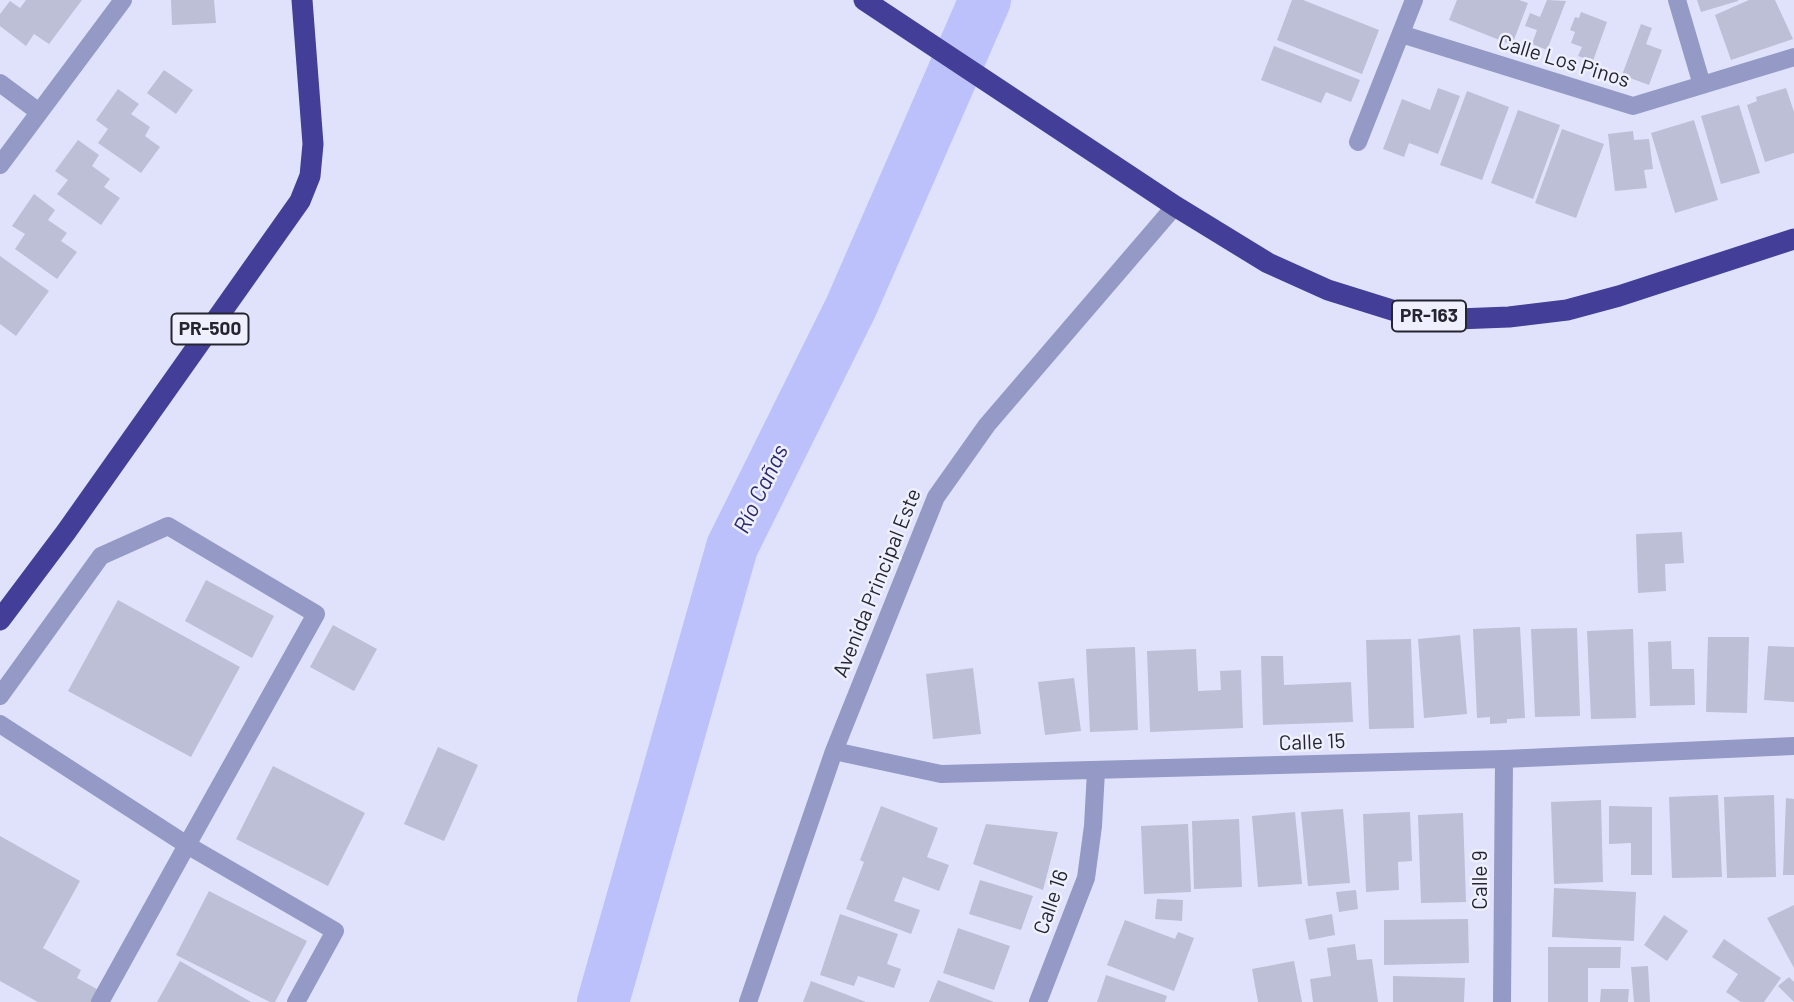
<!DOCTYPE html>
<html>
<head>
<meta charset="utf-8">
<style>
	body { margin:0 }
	canvas { display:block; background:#dfe2fa }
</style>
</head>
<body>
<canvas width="1794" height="1002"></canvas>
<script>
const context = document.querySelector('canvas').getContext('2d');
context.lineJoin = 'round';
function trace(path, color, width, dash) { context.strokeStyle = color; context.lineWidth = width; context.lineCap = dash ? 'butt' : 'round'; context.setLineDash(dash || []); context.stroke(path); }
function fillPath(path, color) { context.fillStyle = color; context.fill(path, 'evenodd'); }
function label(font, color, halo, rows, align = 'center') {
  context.font = font + ' Barlow,sans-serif'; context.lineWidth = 5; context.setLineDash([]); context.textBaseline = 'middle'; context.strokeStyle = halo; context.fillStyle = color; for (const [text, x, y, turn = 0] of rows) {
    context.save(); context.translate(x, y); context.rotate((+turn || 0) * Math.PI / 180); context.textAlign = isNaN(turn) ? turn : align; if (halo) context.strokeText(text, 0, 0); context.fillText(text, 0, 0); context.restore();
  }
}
trace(new Path2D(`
	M603,1002L732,547L851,307L985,0`), '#bcc1fc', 52);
fillPath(new Path2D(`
	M26,0H82L49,44L34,34L26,46L0,26V14L10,1L20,8Z
	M171,0H214L216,23L172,25Z
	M1292,0H1303L1379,30L1362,74L1277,40Z
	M1457,0H1519L1528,3L1512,45L1449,20Z
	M1547,0L1566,1L1547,50L1532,44L1537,30L1525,26L1530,13L1540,17Z
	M1697,0H1738V1L1701,12Z
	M1749,0H1775L1793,39L1731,60L1715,15Z
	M1581,12L1607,22L1593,61L1578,56L1582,47L1571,43L1575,32L1570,30L1575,17L1579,18Z
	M1641,24L1652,28L1646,44L1662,50L1649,85L1622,75Z
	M1274,46L1360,80L1351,102L1326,92L1321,103L1261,80Z
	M164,70L193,90L176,114L147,93Z
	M1438,88L1460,96L1438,154L1409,143L1404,157L1383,149L1402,99L1430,110Z
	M1786,88L1794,112V153L1765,162L1747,105L1757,101L1756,97Z
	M118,89L139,104L131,114L150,127L145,136L160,147L141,173L98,143L108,129L96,120Z
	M1467,91L1509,107L1482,180L1440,165Z
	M1739,105L1760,173L1721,184L1701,116Z
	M1518,110L1560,125L1533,199L1491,183Z
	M1694,120L1718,200L1675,213L1651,133Z
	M1562,129L1604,144L1576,218L1535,203Z
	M1633,131L1634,140L1649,139L1653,169L1644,170L1647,188L1615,191L1608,134Z
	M78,140L99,155L92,166L110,179L104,187L120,198L101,225L57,194L68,180L55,171Z
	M34,194L55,210L48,220L67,233L61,241L77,252L57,279L15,249L25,234L12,226Z
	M0,256L49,291L16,336L0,324Z
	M1682,532L1684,563L1665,564L1666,591L1638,593L1636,534Z
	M206,580L274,616L252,658L185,621Z
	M118,600L240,667L191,757L68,691Z
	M333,625L377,649L354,691L310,667Z
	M1520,627L1525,718L1507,719V723L1490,724V717L1477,718L1473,629Z
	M1577,628L1580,716L1535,717L1531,629Z
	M1633,629L1636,718L1591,719L1587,631Z
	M1460,635L1467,714L1424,718L1418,639Z
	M1708,637H1749L1747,713L1706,712Z
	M1411,639L1414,728L1369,729L1366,640Z
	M1671,641L1672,669H1694L1695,705L1650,706L1648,642Z
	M1768,646L1794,647V702L1764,700Z
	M1135,647L1138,730L1090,732L1086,649Z
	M1196,649L1198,691L1221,690L1220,671L1241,670L1243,728L1150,732L1147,651Z
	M1261,656H1283L1284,685L1351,682L1353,722L1263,725Z
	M973,668L981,734L933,739L926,674Z
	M1074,678L1081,731L1045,735L1038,682Z
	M438,747L478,765L444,841L404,824Z
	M273,766L365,813L328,886L236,839Z
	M1718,795L1722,877L1672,878L1669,797Z
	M1774,795L1776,877L1727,878L1724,797Z
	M1786,798L1794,799V875H1783Z
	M1601,800L1603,882L1554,884L1551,802Z
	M881,806L938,828L927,857L949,865L939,891L903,877L894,901L920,910L911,934L846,909L864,862L860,860Z
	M1609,806L1652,807V875H1631V843L1609,844Z
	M1343,809L1350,883L1308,886L1301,812Z
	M1295,812L1302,884L1258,887L1252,816Z
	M1410,812L1412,861L1398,862L1399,890L1366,892L1363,814Z
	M1463,813L1466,902L1421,903L1418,815Z
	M1239,819L1242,887L1194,889L1192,821Z
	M986,824L1058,832L1043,890L973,864Z
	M1188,824L1191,892L1144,894L1141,826Z
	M0,836L80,881L43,948L81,970L77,978L102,992L96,1002H38L0,981Z
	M980,880L1033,896L1021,930L969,914Z
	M1554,888L1636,892L1634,941L1552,937Z
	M1356,890L1358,909L1339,912L1336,892Z
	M209,891L307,941L275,1002H270L176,955Z
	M1157,899L1183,900L1182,921L1155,919Z
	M1794,905V968L1767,918Z
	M840,914L898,934L887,964L901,969L894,988L858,976L854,986L820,975Z
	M1332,914L1335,935L1309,940L1305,919Z
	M1664,915L1688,931L1667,961L1644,945Z
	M1468,919L1469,963L1384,965V920Z
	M1125,920L1175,939L1178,932L1194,938L1174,991L1107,965Z
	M958,928L1010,946L994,990L943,973Z
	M1724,939L1781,978L1764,1002H1741L1726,992L1738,974L1712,957Z
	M1355,944L1357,960L1372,959L1378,1002H1313L1310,979L1331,976L1327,948Z
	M1548,947H1621L1620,968H1588V1002H1548Z
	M180,961L251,1002H157Z
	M1294,961L1302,1002H1258L1252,969Z
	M1648,966L1650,1002H1634L1631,967Z
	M1106,975L1167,996L1165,1002H1097Z
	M1393,976L1465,978L1464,1002H1393Z
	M1789,977L1794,982V1002L1778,986Z
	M938,980L994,1002H929Z
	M811,981L866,1002H803Z
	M1601,989H1629L1628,1002H1600Z`), '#bcbfd6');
trace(new Path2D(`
	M1677,0L1702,85
	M1401,34L1633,106L1794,57
	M0,83L39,112
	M1358,142L1414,0
	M0,165L123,0
	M0,696L101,556L168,526L316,614L187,845L335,931L296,1002
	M0,724L187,845L100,1002
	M834,751L941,774L1504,759L1794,746
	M748,1002L834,751L936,497L987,425L1175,206
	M1038,1002L1086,878L1093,826L1096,771
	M1502,1002L1504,759`), '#9599c5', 18);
trace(new Path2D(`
	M864,0L1175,206L1268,263L1328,290L1408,315L1457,319L1509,317L1567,310L1619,296L1794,239
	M0,620L66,532L300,201L310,176L313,144L302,0`), '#433e98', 21);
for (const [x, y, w] of [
	[1429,316,74],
	[210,329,77]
]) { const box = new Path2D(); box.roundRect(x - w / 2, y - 15.5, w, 31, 5); context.fillStyle = '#eef0ff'; context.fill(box); trace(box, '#24252e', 2); }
label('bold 19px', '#24252e', null, [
	["PR-163",1429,316],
	["PR-500",210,329]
]);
label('21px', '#24252e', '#eef0ff', [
	["Calle Los Pinos",1564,61,17],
	["Avenida Principal Este",877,583,-68],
	["Calle 15",1312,742,-2],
	["Calle 9",1480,880,-90],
	["Calle 16",1051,902,-71]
]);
label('italic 23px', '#2d296c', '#eef0ff', [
	["Río Cañas",761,489,-64]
]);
</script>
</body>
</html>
